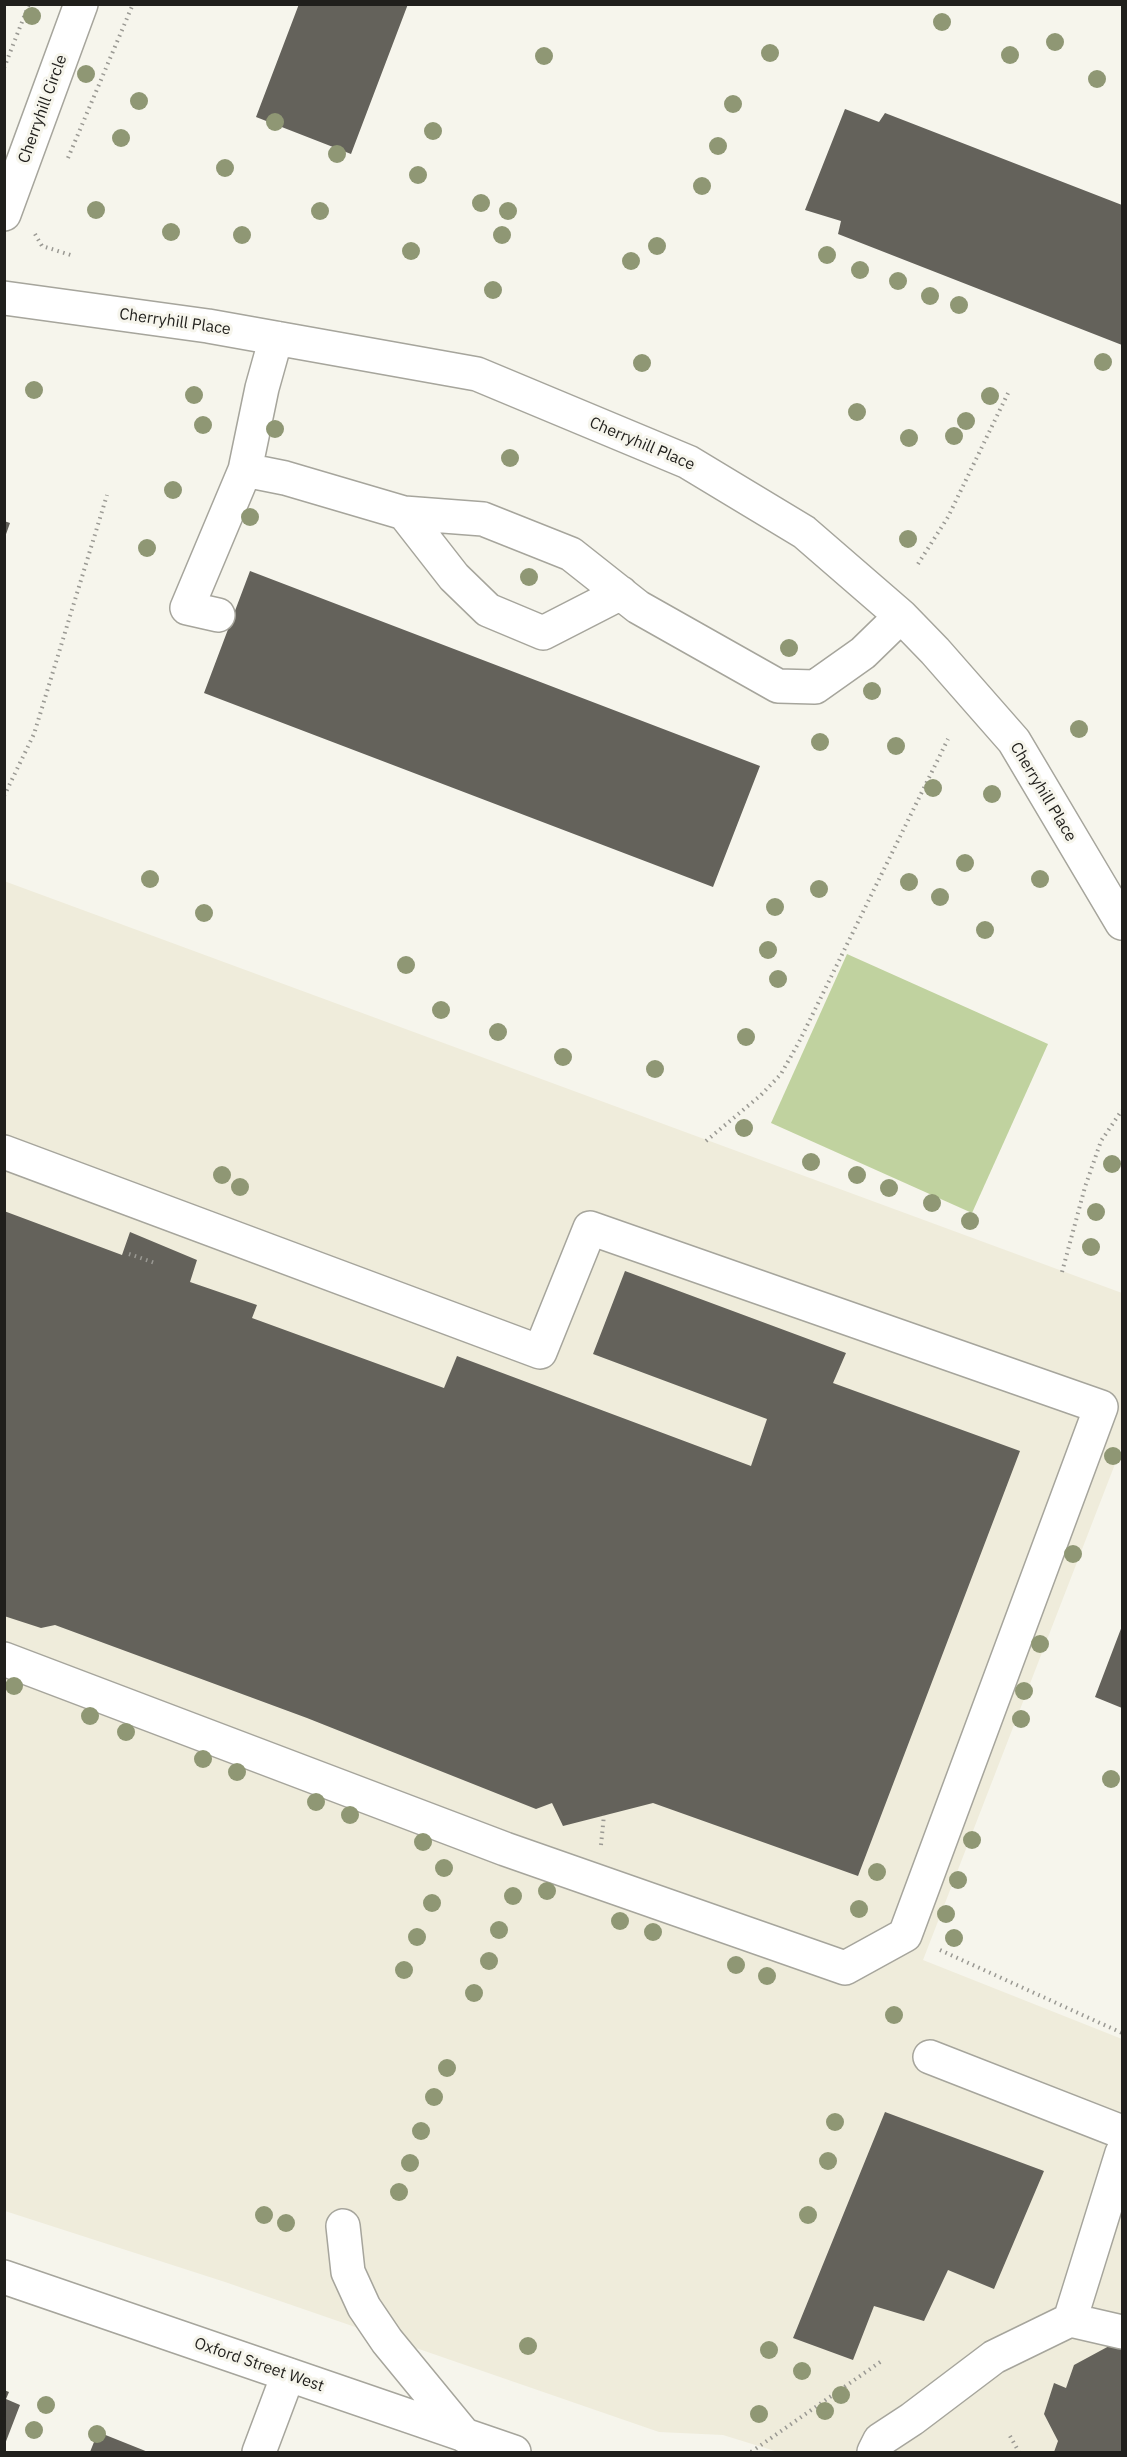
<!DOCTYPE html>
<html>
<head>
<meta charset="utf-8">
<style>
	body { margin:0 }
	#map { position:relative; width:1127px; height:2457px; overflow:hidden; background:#f6f5ec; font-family:"IBM Plex Sans",sans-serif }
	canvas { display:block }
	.frame { position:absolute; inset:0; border:6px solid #201f1c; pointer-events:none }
</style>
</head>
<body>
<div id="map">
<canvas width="1127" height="2457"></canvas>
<div class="frame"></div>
</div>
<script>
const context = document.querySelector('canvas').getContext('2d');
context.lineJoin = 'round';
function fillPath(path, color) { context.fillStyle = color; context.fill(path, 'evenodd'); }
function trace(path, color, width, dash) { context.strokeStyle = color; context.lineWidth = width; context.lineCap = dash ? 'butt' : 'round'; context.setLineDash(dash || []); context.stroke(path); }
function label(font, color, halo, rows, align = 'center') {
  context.font = font + ' "IBM Plex Sans",sans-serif'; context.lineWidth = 6; context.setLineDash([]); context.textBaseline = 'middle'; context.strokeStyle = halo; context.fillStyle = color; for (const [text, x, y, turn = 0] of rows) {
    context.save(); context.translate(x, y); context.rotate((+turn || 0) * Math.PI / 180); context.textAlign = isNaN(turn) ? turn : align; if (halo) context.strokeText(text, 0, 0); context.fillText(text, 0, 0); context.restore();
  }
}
fillPath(new Path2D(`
	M4,881L1122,1293V1446L923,1960L1122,2039V2452H778L723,2435L659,2432L225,2282L5,2211Z`), '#efecdb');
fillPath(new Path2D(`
	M847,954L1048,1044L972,1213L771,1123Z`), '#c0d29f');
fillPath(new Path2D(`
	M299,4H408L351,154L256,117Z
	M845,109L879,122L885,113L1122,205V345L838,234L841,221L805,210Z
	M4,521L10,523L5,537H4Z
	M250,571L760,766L713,887L204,693Z
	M4,1211L122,1255L130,1232L197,1260L190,1282L257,1305L252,1318L444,1388L457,1356L751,1466L767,1419L593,1354L625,1271L846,1353L833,1383L1020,1451L858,1876L653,1803L563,1826L552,1803L536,1809L307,1718L55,1625L41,1628L4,1616Z
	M1122,1626V1708L1095,1697Z
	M885,2112L1044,2171L994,2289L948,2270L924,2321L874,2306L853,2360L793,2338Z
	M1111,2345L1122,2349V2452H1054L1058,2441L1044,2414L1054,2383L1066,2388L1074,2365Z
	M4,2390L9,2392L6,2399L20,2405L5,2444Z
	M98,2432L148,2452H90Z`), '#64625b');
const minor = new Path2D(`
	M4,214L81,4
	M4,298L208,326L477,374L688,462L804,532L901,616L935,651L1014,741L1122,923
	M276,338L262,388L245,470L285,478L404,513L483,519L571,554L638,607L778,686L815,687L863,653L901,616
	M404,513L454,577L488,610L543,633L621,593
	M218,615L187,608L245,470
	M4,1152L540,1352L590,1228L1101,1407L905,1935L845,1968L505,1849L4,1659
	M930,2057L1122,2132
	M1070,2320L1122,2153
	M259,2452L288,2375
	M874,2452L880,2440L912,2419L994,2357L1070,2320L1122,2332`);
const major = new Path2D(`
	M343,2226L348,2272L364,2307L387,2341L465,2436
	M4,2277L514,2452`);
trace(minor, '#a6a59c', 36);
trace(major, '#a6a59c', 36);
trace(new Path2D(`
	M4,68L29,4
	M68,158L133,4
	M35,234L42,246L74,256
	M918,564L948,517L1010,389
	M4,796L34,734L107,495
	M706,1141L761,1095L781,1074L799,1042L948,739
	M129,1254L155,1263
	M1062,1272L1085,1187L1101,1141L1122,1110
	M601,1845L604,1815
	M940,1950L1122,2033
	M1010,2436L1019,2452
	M751,2452L883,2360`), '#9a9993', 4, [1.5, 4.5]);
trace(minor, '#fff', 33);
trace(major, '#fff', 33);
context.fillStyle = '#8f9774';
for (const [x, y] of [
	[32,16],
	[942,22],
	[1055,42],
	[770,53],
	[1010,55],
	[544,56],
	[86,74],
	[1097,79],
	[139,101],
	[733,104],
	[275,122],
	[433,131],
	[121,138],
	[718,146],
	[337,154],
	[225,168],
	[418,175],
	[702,186],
	[481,203],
	[96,210],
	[320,211],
	[508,211],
	[171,232],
	[242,235],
	[502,235],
	[657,246],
	[411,251],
	[827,255],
	[631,261],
	[860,270],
	[898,281],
	[493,290],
	[930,296],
	[959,305],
	[1103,362],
	[642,363],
	[34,390],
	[194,395],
	[990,396],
	[857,412],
	[966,421],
	[203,425],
	[275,429],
	[954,436],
	[909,438],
	[510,458],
	[173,490],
	[250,517],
	[908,539],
	[147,548],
	[529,577],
	[789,648],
	[872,691],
	[1079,729],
	[820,742],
	[896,746],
	[933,788],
	[992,794],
	[965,863],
	[150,879],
	[1040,879],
	[909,882],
	[819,889],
	[940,897],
	[775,907],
	[204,913],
	[985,930],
	[768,950],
	[406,965],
	[778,979],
	[441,1010],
	[498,1032],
	[746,1037],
	[563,1057],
	[655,1069],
	[744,1128],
	[811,1162],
	[1112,1164],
	[222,1175],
	[857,1175],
	[240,1187],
	[889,1188],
	[932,1203],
	[1096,1212],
	[970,1221],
	[1091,1247],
	[1113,1456],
	[1073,1554],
	[1040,1644],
	[14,1686],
	[1024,1691],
	[90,1716],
	[1021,1719],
	[126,1732],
	[203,1759],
	[237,1772],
	[1111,1779],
	[316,1802],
	[350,1815],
	[972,1840],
	[423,1842],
	[444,1868],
	[877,1872],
	[958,1880],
	[547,1891],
	[513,1896],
	[432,1903],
	[859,1909],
	[946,1914],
	[620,1921],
	[499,1930],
	[653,1932],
	[417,1937],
	[954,1938],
	[489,1961],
	[736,1965],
	[404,1970],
	[767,1976],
	[474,1993],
	[894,2015],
	[447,2068],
	[434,2097],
	[835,2122],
	[421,2131],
	[828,2161],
	[410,2163],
	[399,2192],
	[264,2215],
	[808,2215],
	[286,2223],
	[528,2346],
	[769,2350],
	[802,2371],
	[841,2395],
	[46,2405],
	[825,2411],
	[759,2414],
	[34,2430],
	[97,2434]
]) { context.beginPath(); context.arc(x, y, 9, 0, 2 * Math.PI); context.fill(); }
label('16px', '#201f1c', '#f6f5ec', [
	["Cherryhill Circle",43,109,-70],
	["Cherryhill Place",175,322,8],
	["Cherryhill Place",642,444,23],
	["Cherryhill Place",1043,792,59],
	["Oxford Street West",259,2365,19]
]);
</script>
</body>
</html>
